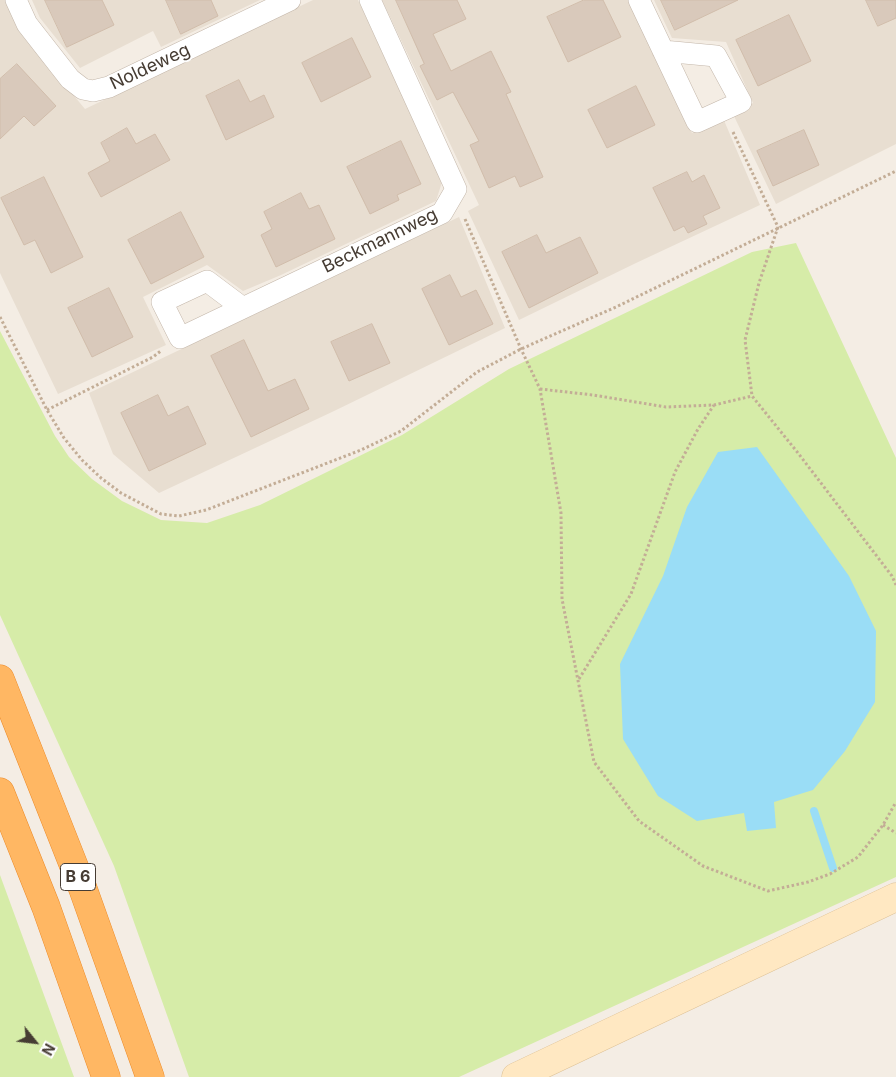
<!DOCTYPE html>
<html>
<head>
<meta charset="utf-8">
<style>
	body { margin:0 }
	#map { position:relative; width:896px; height:1077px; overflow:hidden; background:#f4ede4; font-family:Inter,sans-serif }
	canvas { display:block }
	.north { position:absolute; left:10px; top:1017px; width:50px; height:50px; -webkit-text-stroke:4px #fff; paint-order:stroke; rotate:119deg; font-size:14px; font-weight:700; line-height:20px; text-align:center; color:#463c33 }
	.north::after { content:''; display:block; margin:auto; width:18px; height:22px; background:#463c33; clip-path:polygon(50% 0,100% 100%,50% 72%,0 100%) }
</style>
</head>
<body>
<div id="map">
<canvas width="896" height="1077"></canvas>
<div class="north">N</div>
</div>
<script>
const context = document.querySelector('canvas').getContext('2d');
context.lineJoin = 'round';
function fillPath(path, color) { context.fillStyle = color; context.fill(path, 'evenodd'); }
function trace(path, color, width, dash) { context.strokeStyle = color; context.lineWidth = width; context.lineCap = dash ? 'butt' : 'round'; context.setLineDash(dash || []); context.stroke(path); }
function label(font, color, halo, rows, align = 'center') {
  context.font = font + ' Inter,sans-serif'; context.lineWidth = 4; context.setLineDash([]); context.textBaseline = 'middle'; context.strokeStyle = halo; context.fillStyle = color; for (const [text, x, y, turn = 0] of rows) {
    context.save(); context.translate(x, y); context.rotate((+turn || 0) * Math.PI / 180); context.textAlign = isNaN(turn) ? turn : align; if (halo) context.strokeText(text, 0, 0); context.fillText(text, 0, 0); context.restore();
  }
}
fillPath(new Path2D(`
	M0,0H5L19,30L85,109L313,0H358L442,182L436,201L281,275L243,291L207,265L143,297L166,345L58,394L0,273Z
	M32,0H260L161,47L153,31L80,68L40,18Z
	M382,0H628L692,133L723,118L760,205L636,263L519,320L468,211L479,205Z
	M654,0H896V144L776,204L733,114L753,103L726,42L672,38Z
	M459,217L505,328L332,412L159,493L113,454L89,393Z`), '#e8ded1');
fillPath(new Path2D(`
	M796,243L896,458V877L459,1077H189L114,866L0,615V331L55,436L69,457L92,479L122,501L161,520L207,523L260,505L402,435L509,369L752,252Z
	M0,875L74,1077H0Z`), '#d6eca8');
fillPath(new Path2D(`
	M757,447L849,576L876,631L875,702L845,751L813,790L774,802L776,828L747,831L744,813L697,821L658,796L623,739L620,664L663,576L687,507L718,452Z`), '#9addf6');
trace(new Path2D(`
	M814,811L833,868`), '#9addf6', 8);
const building = new Path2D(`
	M45,0H102L114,25L67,47Z
	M166,0H211L218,16L181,34Z
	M396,0H457L466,19L433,34L451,71L491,51L511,92L506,94L543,177L520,187L515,176L489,188L470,145L479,141L453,92L437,100L420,66L424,64Z
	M584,0H603L621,37L568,62L547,17Z
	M661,0H738L675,30Z
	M866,0H896V18L878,26Z
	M789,15L811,61L758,86L736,40Z
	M352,38L371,77L321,102L302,63Z
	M17,64L56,106L34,126L24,116L0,139V79Z
	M239,80L250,102L264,95L274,117L226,140L206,96Z
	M636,86L655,125L607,148L588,110Z
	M127,128L136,144L155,134L170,160L101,197L88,173L110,161L101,143Z
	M804,130L819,165L773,186L757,151Z
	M401,141L421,184L397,195L399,200L370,214L347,167Z
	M687,172L692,182L704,175L720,208L703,216L707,224L688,233L684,226L674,231L653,188Z
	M44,177L83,257L51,273L35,240L24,245L1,198Z
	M301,193L309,209L319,205L335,239L276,267L261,235L272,229L264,212Z
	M181,212L204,257L151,284L128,240Z
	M537,235L546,253L580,237L598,273L529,308L502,252Z
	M450,275L461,297L476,290L493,324L449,345L422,289Z
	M109,288L133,337L92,357L68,308Z
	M372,324L390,363L349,381L331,342Z
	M244,340L268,391L295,379L309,409L251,437L211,356Z
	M158,395L168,416L188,406L206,444L149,471L121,413Z`);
fillPath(building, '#d9c9bb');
trace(building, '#d1bdab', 1);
const street = new Path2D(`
	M16,0L27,24L70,79L83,89L93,91L109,87L290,0
	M639,0L697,122L741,102L716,56L663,51
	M243,308L207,281L162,302L180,338L442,213L456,189L370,0`);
const secondary = new Path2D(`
	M516,1077L896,897`);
const highway = new Path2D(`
	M0,679L83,889L150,1077
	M0,792L46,907L106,1077`);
trace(street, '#c3b6a9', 22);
trace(secondary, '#dbbe91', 29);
trace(highway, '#eb8927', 29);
trace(new Path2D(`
	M733,132L778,227L759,283L745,340L752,396L798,453L892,576L896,585
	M465,219L521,349L540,389L561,513L562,599L594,762L639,821L703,866L768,891L808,882L830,874L858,857L883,825L896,802
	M0,317L47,410L64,438L82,460L101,478L121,493L161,514L179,516L206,510L361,450L401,431L477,372L521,349L616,307L896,171
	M540,389L593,395L666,407L714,405L752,396
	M47,410L153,357L162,350
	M579,679L631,594L675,472L698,429L714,405
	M883,825L896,833`), '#c3ad96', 3, [2.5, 2.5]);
trace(street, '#fff', 21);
trace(secondary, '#ffe8c2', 28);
trace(highway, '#ffb763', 28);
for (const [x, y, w] of [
	[78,877,35]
]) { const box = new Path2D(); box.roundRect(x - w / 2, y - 13.5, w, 27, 4); context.fillStyle = '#fff'; context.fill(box); trace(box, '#463c33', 1); }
label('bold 16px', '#463c33', null, [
	["B 6",78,877]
]);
label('18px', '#463c33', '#fff', [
	["Noldeweg",150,67,-25],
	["Beckmannweg",380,241,-26]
]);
</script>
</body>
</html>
